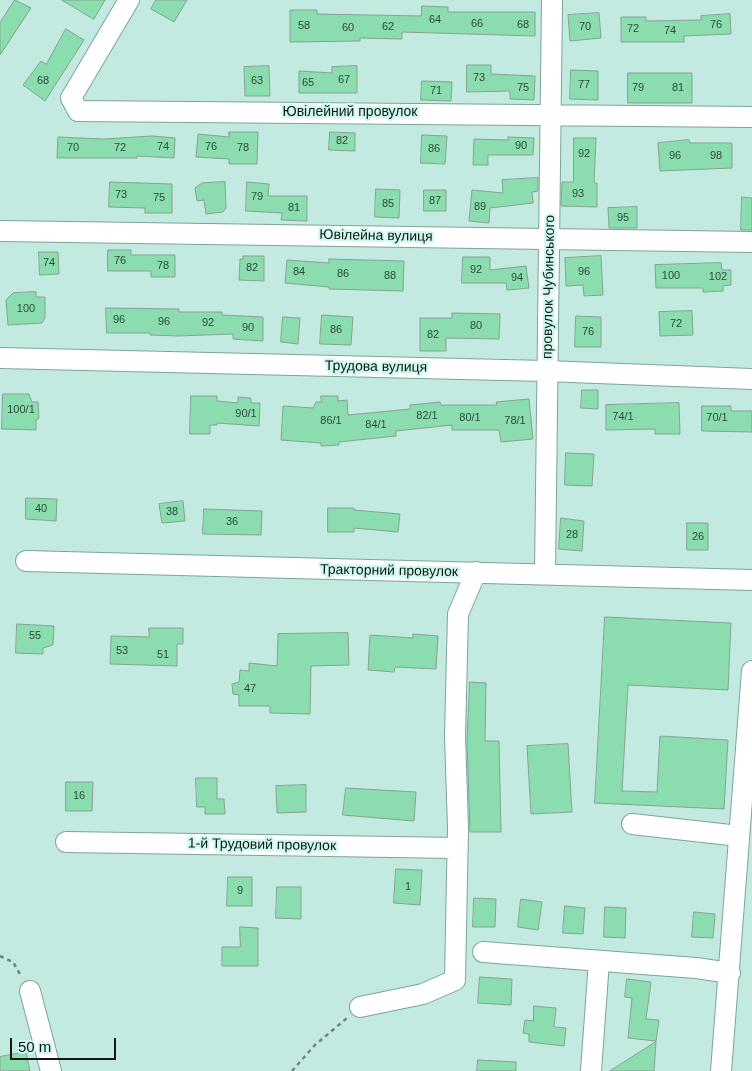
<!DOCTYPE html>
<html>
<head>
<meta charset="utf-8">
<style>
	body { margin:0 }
	#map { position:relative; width:752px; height:1071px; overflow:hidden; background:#c3eae0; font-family:Arial,sans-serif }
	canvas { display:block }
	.scale { position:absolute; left:10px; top:1038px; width:106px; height:22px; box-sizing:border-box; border:2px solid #0b1a16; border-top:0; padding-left:6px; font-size:15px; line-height:18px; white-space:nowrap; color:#0b1a16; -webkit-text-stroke:4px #d0f8ee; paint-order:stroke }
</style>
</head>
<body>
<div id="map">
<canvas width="752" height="1071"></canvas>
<div class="scale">50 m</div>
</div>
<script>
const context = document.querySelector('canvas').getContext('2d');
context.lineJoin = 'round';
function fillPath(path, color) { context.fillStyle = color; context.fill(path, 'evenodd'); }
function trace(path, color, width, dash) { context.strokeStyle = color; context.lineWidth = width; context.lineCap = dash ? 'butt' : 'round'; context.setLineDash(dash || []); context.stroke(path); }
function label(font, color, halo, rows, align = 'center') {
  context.font = font + ' Arial,sans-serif'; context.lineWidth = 4.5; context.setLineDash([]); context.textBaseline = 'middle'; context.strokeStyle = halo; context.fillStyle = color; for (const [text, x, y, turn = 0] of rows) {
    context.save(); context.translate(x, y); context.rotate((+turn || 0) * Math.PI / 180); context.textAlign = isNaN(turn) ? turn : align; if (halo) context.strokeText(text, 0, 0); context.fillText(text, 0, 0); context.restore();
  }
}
const building = new Path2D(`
	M15,0L31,8L0,55V23Z
	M62,0H105L94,19Z
	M156,0H187L174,22L151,9Z
	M422,6L448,7V12H535V36L402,32V39L360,38V41L290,42V10H317V14L421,16Z
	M599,13L601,38L570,41L568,15Z
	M730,14L731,34L684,36V42H621V17H646V21L701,20V16Z
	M66,29L84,40L45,101L23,85L41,61L46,64Z
	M467,65H491V74L535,76L534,100L510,99V91L467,92Z
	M269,66L270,96H245L244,67Z
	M357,66V93H299V71L332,73V67Z
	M571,70L598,71V100L570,99Z
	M628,73H692V103H628Z
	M422,81L452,82L451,101L421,100Z
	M229,132H258L257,164H229V159L196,157L198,134L229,137Z
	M330,132L355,133V151L329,150Z
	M422,135L447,136L445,164L421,163Z
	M153,136L175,138L174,158L137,156V158H57L58,137L103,139Z
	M508,137L534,138L533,155H488V165H473L474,139L508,140Z
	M574,138H596L594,183H597V207L561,206L562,182H573Z
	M689,140L690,143H732V168L660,171L658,143Z
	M538,178V191L532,192L533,203L490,208L489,223L469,221L472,190L503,193L502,180Z
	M110,182L172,184V213H145V208L109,207Z
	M225,182L226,208L223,212L206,214L204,200L197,201L195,188L202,183Z
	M247,182L269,184L268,196H307V221L281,220L282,213L246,211Z
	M376,189L400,190L399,218L375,217Z
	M424,190H446V211H424Z
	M742,197L752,198V230H741Z
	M637,207V228H609L608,208Z
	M108,250H131V255H175V277H151V271H108Z
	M39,252H58L59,274L40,275Z
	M243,256H264V281L239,280L240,259H243Z
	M601,256L603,295L584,296L583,285L566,286L565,258Z
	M463,257H490V270L526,266L529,288L507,290L506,283H462Z
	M329,259L404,261L403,291L329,289V287L285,283L287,260L329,263Z
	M721,263L722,270H731V285L723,286V291L703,292V288H656L655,265Z
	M36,292V297H45V318L42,323L8,325L6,300L13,293Z
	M106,308L179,309V312H222V315L263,317V341L233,339V334L178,336L150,335V333H107Z
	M692,311L693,335L660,336L659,312Z
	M452,313L500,314L499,339L446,338V351H420V318H452Z
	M322,315L353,317L351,345L320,344Z
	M576,316L601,317V347H575Z
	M283,317L300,318L298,344L281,342Z
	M582,390H598V409L581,408Z
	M3,394H29L32,402H38L39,418L36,420V430L2,429Z
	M191,396H217V401L238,403V397L251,398V403H260L259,426L217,423V425H210V434H190Z
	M321,396H338V401L347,400L348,415L410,409V405L440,402L441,405H497L496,402L529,399L533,439L501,442L499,430H452V425L396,431V436L339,442V445L321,446V443L281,440L283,406L313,408L316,402H321Z
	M679,403L680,434H655V429L606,430V405Z
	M702,406H731V411H752V432L702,431Z
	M566,453L594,454L592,486L565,485Z
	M26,498L57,499L56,521L26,519Z
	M183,501L185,521L162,523L159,504Z
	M328,508H354V510L400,514L398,532L354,528V532H328Z
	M204,509L262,511L261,535L203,534Z
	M561,518L584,521L582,551L559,549Z
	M687,523H708V550H687Z
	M605,617L731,623L728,690L628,685L622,791L657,792L660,736L728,740L724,809L595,803Z
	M17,624L54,626L53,645L43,648V654L16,653Z
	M149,628H183V644H177V666L110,664L111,636L149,637Z
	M348,633L349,665L311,666L310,714L270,713V706H239V695L233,694L232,684L239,682L240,670L249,671V663L277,666L278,634Z
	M413,634L438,636L436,669L395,667L394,672L368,670L370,635L413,638Z
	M470,682L486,683L485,741H499L501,832H470L467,741Z
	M568,744L572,812L531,814L527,746Z
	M196,778H217V799H224L225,814H205V807H197Z
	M66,782H93L92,811H66Z
	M306,785V812L277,813L276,786Z
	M346,788L416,792L414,821L343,815Z
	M396,869L422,870L420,905L394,903Z
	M228,877H252V906H227Z
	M277,887H301V919L276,918Z
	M474,898L496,899L495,927H473Z
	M521,899L542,902L538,930L518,927Z
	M565,906L585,908L583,934L563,933Z
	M605,907L626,908L625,938L604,937Z
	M694,912L715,914L713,938L692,937Z
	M240,927L258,928V966H222V947H240Z
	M480,977L512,979L511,1005L478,1003Z
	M627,979L651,982L646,1019L659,1020L656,1041L628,1038L632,998L625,997Z
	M534,1006L556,1008L554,1027L566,1028L564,1046L529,1042V1034L523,1033L525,1020L533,1021Z
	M656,1042L654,1071H610Z
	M26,1052L30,1071H0V1057Z
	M478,1060L516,1062V1071H477Z`);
fillPath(building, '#8bdcaf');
trace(building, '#85a391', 1);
const minor = new Path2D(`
	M129,0L71,98L78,111L752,117
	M0,231L752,242
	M0,358L546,371L752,379
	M26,561L752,580
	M545,574L552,0
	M632,824L739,836
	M66,842L458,848
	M483,952L696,968L730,973
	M30,991L51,1071
	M360,1007L423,994L455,980L458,827L455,736L458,614L476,572
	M591,1071L599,961
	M721,1071L752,671`);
trace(minor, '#7ea49a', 22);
trace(new Path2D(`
	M0,956L13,962L21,976
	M292,1071L315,1045L347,1018`), '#6b867f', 2.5, [4, 4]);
trace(minor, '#fff', 20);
label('11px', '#2b4a3c', null, [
	["64",435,20],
	["66",477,24],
	["68",523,25],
	["76",716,25],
	["58",304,26],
	["62",388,27],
	["70",585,27],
	["60",348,28],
	["72",633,29],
	["74",670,31],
	["73",479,78],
	["67",344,80],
	["68",43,81],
	["63",257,81],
	["65",308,83],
	["77",584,85],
	["75",523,88],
	["79",638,88],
	["81",678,88],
	["71",436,91],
	["82",342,141],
	["90",521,146],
	["74",163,147],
	["76",211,147],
	["70",73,148],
	["72",120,148],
	["78",243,148],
	["86",434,149],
	["92",584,154],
	["96",675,156],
	["98",716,156],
	["93",578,194],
	["73",121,195],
	["79",257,197],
	["75",159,198],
	["87",435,201],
	["85",388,204],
	["89",480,207],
	["81",294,208],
	["95",623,218],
	["76",120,261],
	["74",49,263],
	["78",163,266],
	["82",252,268],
	["92",476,270],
	["84",299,272],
	["96",584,272],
	["86",343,274],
	["88",390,276],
	["100",671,276],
	["102",718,277],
	["94",517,278],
	["100",26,309],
	["96",119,320],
	["96",164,322],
	["92",208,323],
	["72",676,324],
	["80",476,326],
	["90",248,328],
	["86",336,330],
	["76",588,332],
	["82",433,335],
	["100/1",21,410],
	["90/1",246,414],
	["82/1",427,416],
	["74/1",623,417],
	["80/1",470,418],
	["70/1",717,418],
	["86/1",331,421],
	["78/1",515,421],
	["84/1",376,425],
	["40",41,509],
	["38",172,512],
	["36",232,522],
	["28",572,535],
	["26",698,537],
	["55",35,636],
	["53",122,651],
	["51",163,655],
	["47",250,689],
	["16",79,796],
	["1",408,887],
	["9",240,891]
]);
label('14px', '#0b1a16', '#d0f8ee', [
	["Ювілейний провулок",350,112],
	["Ювілейна вулиця",376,236,1],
	["провулок Чубинського",549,287,-89],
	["Трудова вулиця",376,367,1],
	["Тракторний провулок",389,571,1],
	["1-й Трудовий провулок",262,845,1]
]);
</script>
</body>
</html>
